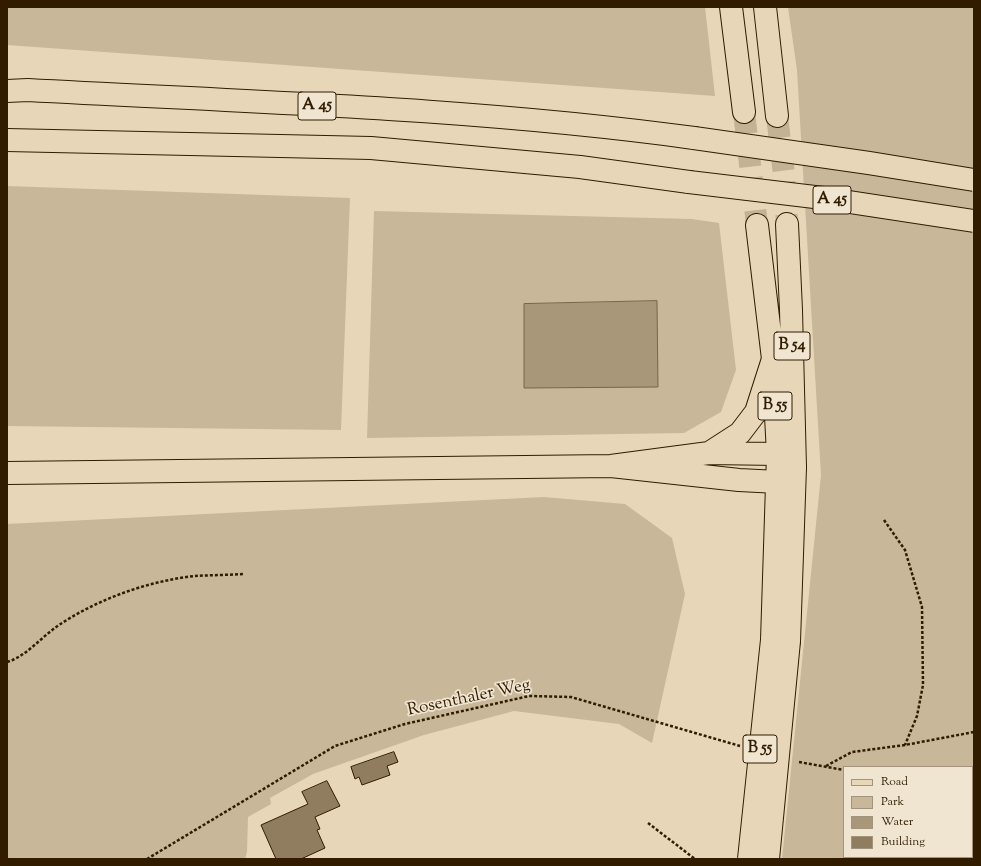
<!DOCTYPE html>
<html>
<head>
<meta charset="utf-8">
<style>
	body { margin:0 }
	#map { position:relative; width:981px; height:866px; overflow:hidden; background:#e7d7b8; font-family:"Sorts Mill Goudy",serif }
	canvas { display:block }
	.frame { position:absolute; inset:0; border:8px solid #311c00; pointer-events:none }
	.legend { position:absolute; left:843px; top:766px; width:130px; height:92px; box-sizing:border-box; background:#efe5d1; border:1px solid #a3957d; margin:0; padding:5px 7px; list-style:none; font-size:12px; color:#311c00 }
	.legend li { display:flex; align-items:center; gap:8px; height:20px }
	.legend b { width:20px; border:1px solid #a3957d }
</style>
</head>
<body>
<div id="map">
<canvas width="981" height="866"></canvas>
<div class="frame"></div>
<ul class="legend">
<li><b style="height:5px;background:#e7d7b8"></b>Road</li>
<li><b style="height:11px;background:#c8b799"></b>Park</li>
<li><b style="height:11px;background:#a99779"></b>Water</li>
<li><b style="height:11px;background:#907d60"></b>Building</li>
</ul>
</div>
<script>
const context = document.querySelector('canvas').getContext('2d');
context.lineJoin = 'round';
function fillPath(path, color) { context.fillStyle = color; context.fill(path, 'evenodd'); }
function trace(path, color, width, dash) { context.strokeStyle = color; context.lineWidth = width; context.lineCap = dash ? 'butt' : 'round'; context.setLineDash(dash || []); context.stroke(path); }
function label(font, color, halo, rows, align = 'center') {
  context.font = font + ' "Sorts Mill Goudy",serif'; context.lineWidth = 3.5; context.setLineDash([]); context.textBaseline = 'middle'; context.strokeStyle = halo; context.fillStyle = color; for (const [text, x, y, turn = 0] of rows) {
    context.save(); context.translate(x, y); context.rotate((+turn || 0) * Math.PI / 180); context.textAlign = isNaN(turn) ? turn : align; if (halo) context.strokeText(text, 0, 0); context.fillText(text, 0, 0); context.restore();
  }
}
fillPath(new Path2D(`
	M7,7H705L715,96L7,45Z
	M788,7H974V859H782L821,475L797,70ZM844,767H972V857H844Z
	M7,186L350,198L341,430L7,426Z
	M374,211L692,219L719,223L736,370L721,412L684,433L367,438Z
	M544,497L625,504L672,538L685,594L652,743L619,724L514,711L424,735L313,774L270,798L271,804L248,817L247,852L245,859H7V524Z`), '#c8b799');
const water = new Path2D(`
	M657,301L658,387L524,388V304Z`);
fillPath(water, '#a99779');
trace(water, '#796649', 1);
const building = new Path2D(`
	M394,752L398,762L387,766L390,775L362,785L359,777L355,779L351,767Z
	M327,781L340,806L315,817L320,829L317,830L325,848L301,859H276L261,825L308,804L302,792Z`);
fillPath(building, '#907d60');
trace(building, '#311c00', 1);
trace(new Path2D(`
	M744,112L757,225
	M777,116L784,174L787,224`), '#c3b293', 22, [22, 11]);
const primary = new Path2D(`
	M731,7L744,112
	M765,7L777,116
	M787,224L791,310L795,467L789,641
	M757,225L773,359L778,454L772,640`);
const motorway = new Path2D(`
	M7,91L28,90C250,102 474,108 694,138
	M7,140L371,148L580,167L689,182
	M709,453L740,433L756,412L773,359
	M7,473L611,466L709,453L778,454L795,467L778,482L739,480L611,466`);
trace(primary, '#311c00', 24);
trace(motorway, '#311c00', 24);
trace(new Path2D(`
	M884,520L905,550L922,607L923,685L917,716L905,745
	M7,662C27,656 41,637 59,625C98,599 148,581 195,576C211,575 228,575 244,574
	M799,762L844,770
	M826,766L852,752L905,745L974,732
	M972,789H974
	M648,823L695,859
	M147,859L335,746L405,724L529,696L571,697L740,746
	M885,859L886,857`), '#311c00', 2.5, [3, 2]);
trace(primary, '#e7d7b8', 22);
trace(motorway, '#e7d7b8', 22);
const primaryBridge = new Path2D(`
	M749,859L772,640
	M768,859L789,641`);
const motorwayBridge = new Path2D(`
	M694,138L869,163L974,180
	M689,182L823,198L974,221`);
trace(primaryBridge, '#311c00', 24, []);
trace(motorwayBridge, '#311c00', 24, []);
trace(primaryBridge, '#e7d7b8', 22);
trace(motorwayBridge, '#e7d7b8', 22);
for (const [x, y, w] of [
	[317,106,38],
	[832,200,38],
	[792,346,36],
	[775,406,34],
	[760,749,34]
]) { const box = new Path2D(); box.roundRect(x - w / 2, y - 14, w, 28, 3); context.fillStyle = '#efe5d1'; context.fill(box); trace(box, '#311c00', 1); }
label('bold 16px', '#311c00', null, [
	["A 45",317,106],
	["A 45",832,200],
	["B 54",792,346],
	["B 55",775,406],
	["B 55",760,749]
]);
label('17px', '#311c00', '#efe5d1', [
	["Rosenthaler Weg",469,699,-12]
]);
</script>
</body>
</html>
